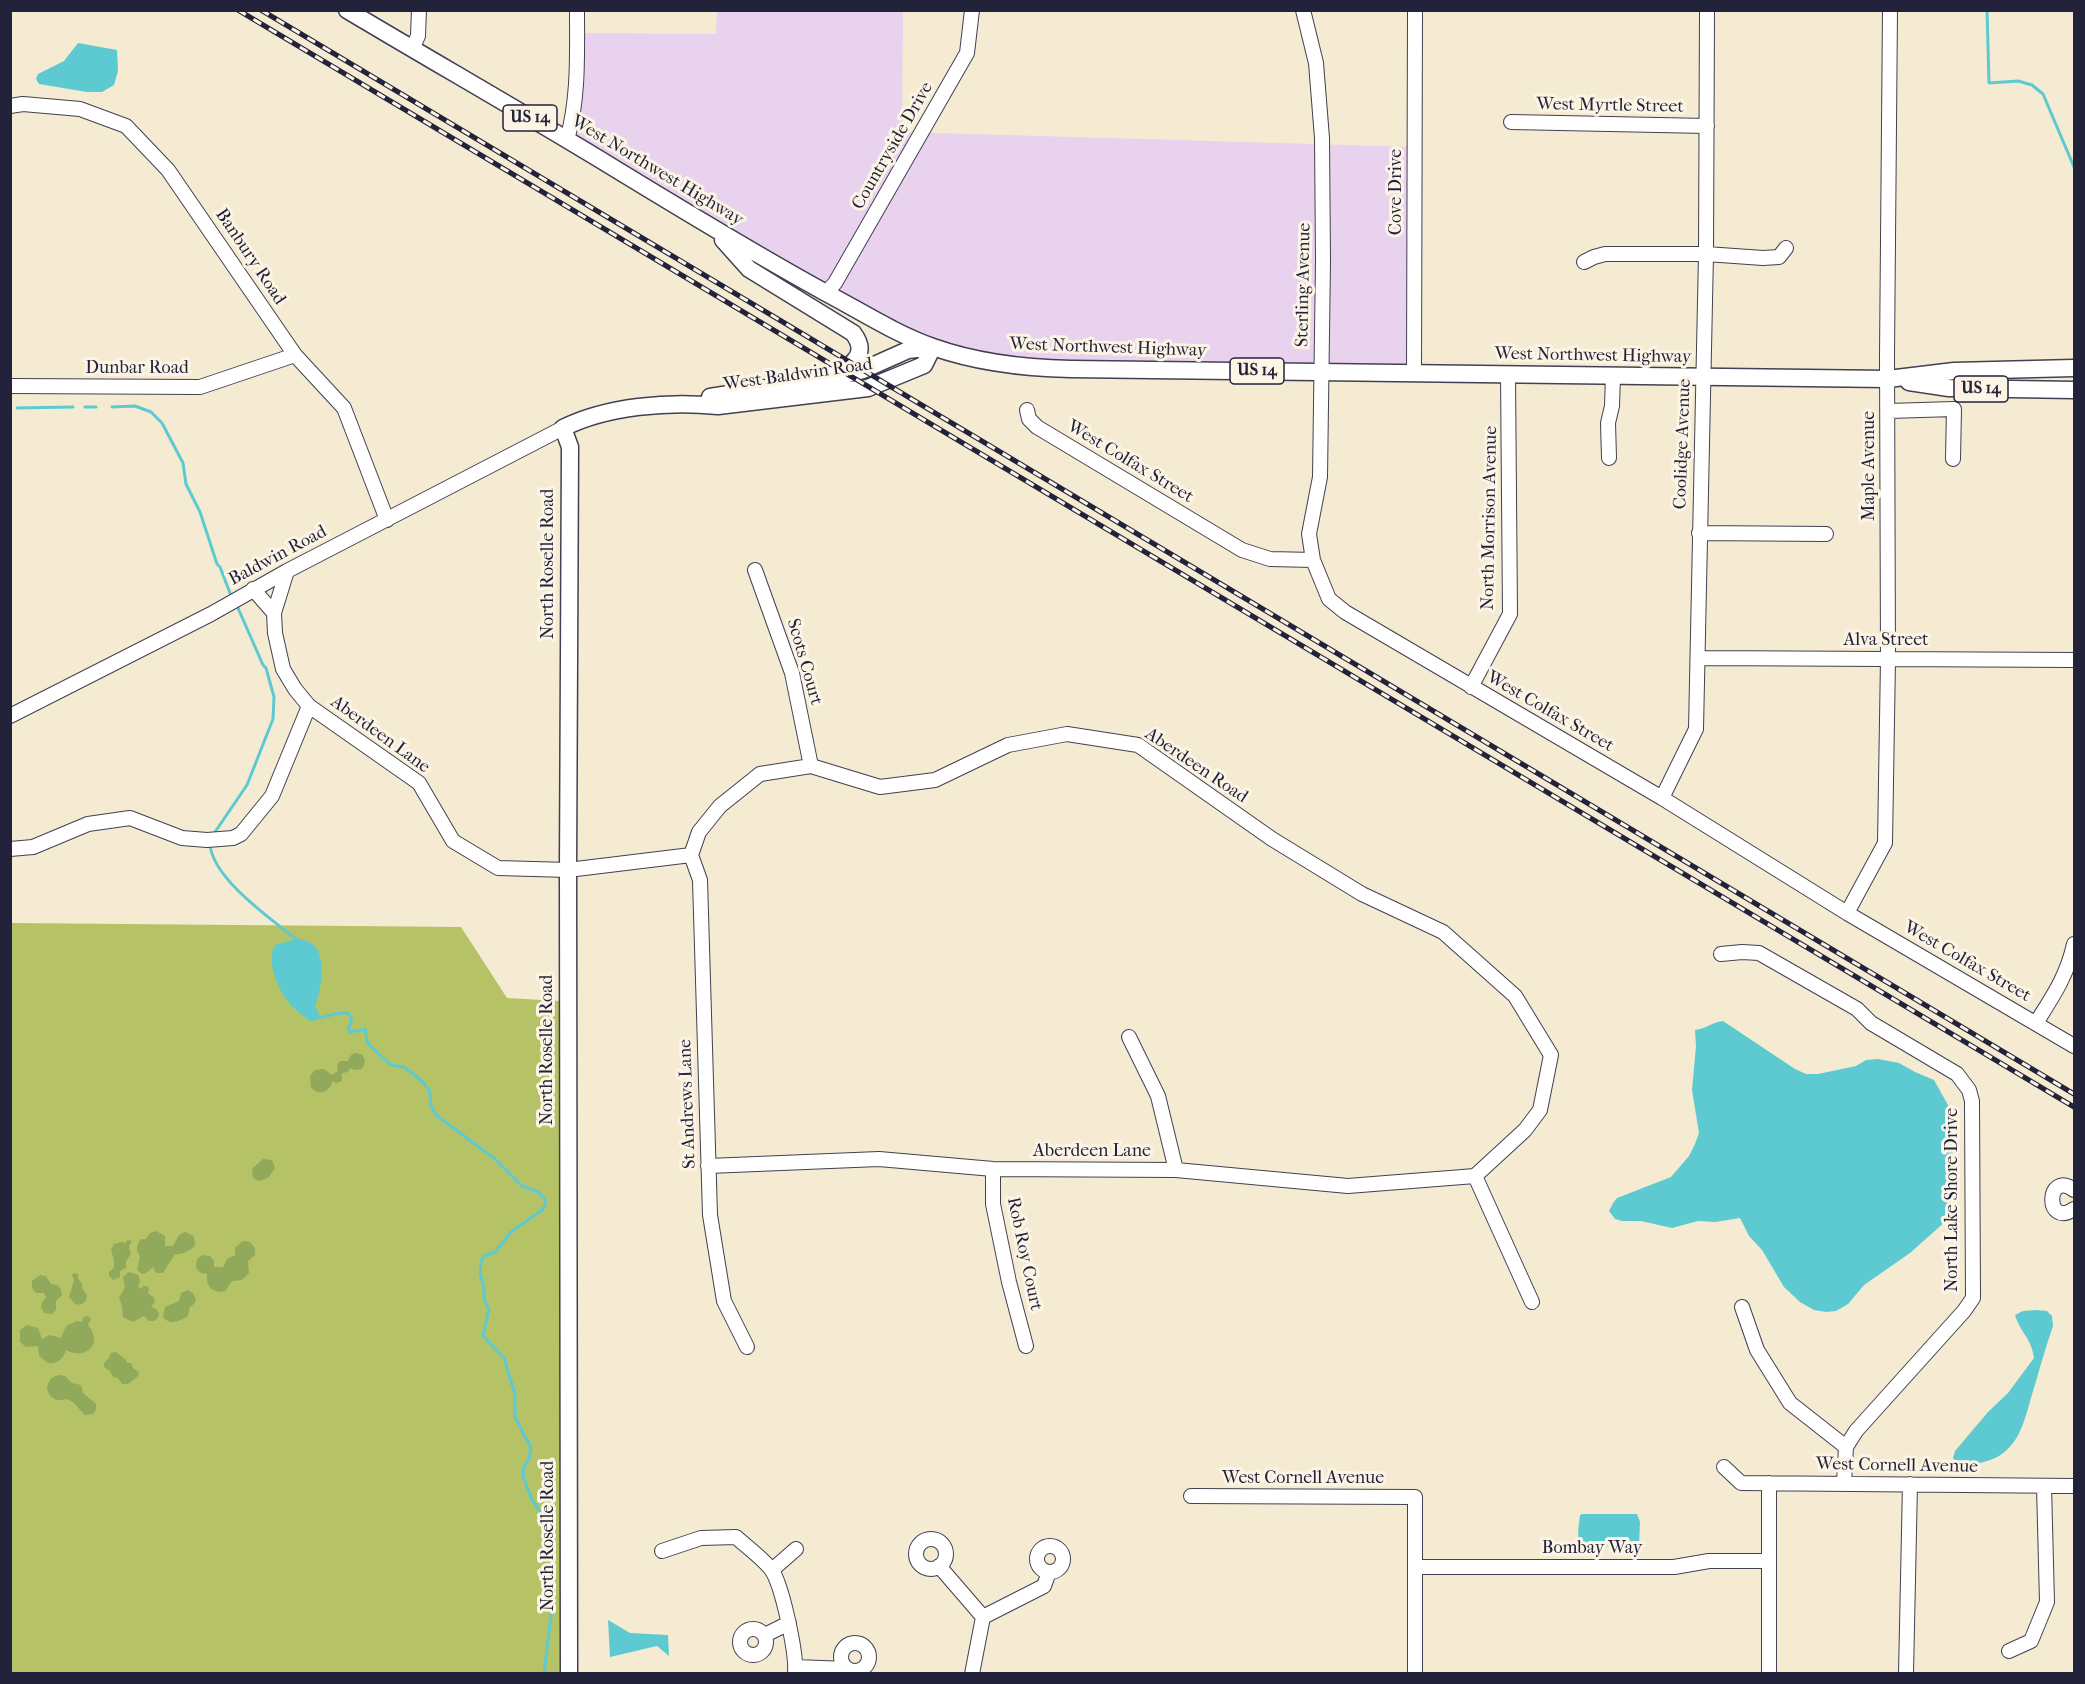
<!DOCTYPE html>
<html>
<head>
<meta charset="utf-8">
<style>
	body { margin:0 }
	#map { position:relative; width:2085px; height:1684px; overflow:hidden; background:#f5ead2; font-family:"IM FELL French Canon",serif }
	canvas { display:block }
	.frame { position:absolute; inset:0; border:12px solid #22223b; pointer-events:none }
</style>
</head>
<body>
<div id="map">
<canvas width="2085" height="1684"></canvas>
<div class="frame"></div>
</div>
<script>
const context = document.querySelector('canvas').getContext('2d');
context.lineJoin = 'round';
function fillPath(path, color) { context.fillStyle = color; context.fill(path, 'evenodd'); }
function trace(path, color, width, dash) { context.strokeStyle = color; context.lineWidth = width; context.lineCap = dash ? 'butt' : 'round'; context.setLineDash(dash || []); context.stroke(path); }
function label(font, color, halo, rows, align = 'center') {
  context.font = font + ' "IM FELL French Canon",serif'; context.lineWidth = 6; context.setLineDash([]); context.textBaseline = 'middle'; context.strokeStyle = halo; context.fillStyle = color; for (const [text, x, y, turn = 0] of rows) {
    context.save(); context.translate(x, y); context.rotate((+turn || 0) * Math.PI / 180); context.textAlign = isNaN(turn) ? turn : align; if (halo) context.strokeText(text, 0, 0); context.fillText(text, 0, 0); context.restore();
  }
}
fillPath(new Path2D(`
	M903,10L902,132L1415,147L1414,373L1071,369L933,347L567,140L577,33L716,34L717,11Z`), '#e9d2ed');
fillPath(new Path2D(`
	M11,923L461,927L507,998L560,1001L561,1673L11,1674Z`), '#b5c366');
fillPath(new Path2D(`
	M355,1053L361,1054C366,1059 366,1065 361,1069L355,1070L350,1068L348,1072L342,1073V1081L336,1083L333,1081C329,1092 320,1096 311,1088L310,1076L315,1070L324,1069L332,1075L338,1071L337,1065L340,1061H348L350,1056Z
	M263,1159L272,1160L275,1168L268,1178L259,1181L253,1178L252,1169Z
	M156,1231L165,1236V1246H173L179,1235L185,1232L194,1236L195,1245C191,1251 181,1255 175,1254L163,1273H156L153,1267L146,1273L142,1274L137,1270L140,1256C135,1251 137,1244 141,1239H146L150,1233Z
	M127,1240L132,1241L129,1246L131,1254L126,1261V1268L120,1271V1277L113,1280L109,1276V1272L114,1268V1260L111,1250L114,1244L121,1242L126,1243Z
	M243,1241L250,1242L255,1248V1255L248,1261L249,1273L242,1280L232,1281L225,1291C213,1294 205,1286 207,1274L201,1273L196,1268L197,1259L203,1255L210,1256L214,1261V1267H223L227,1259L235,1255V1248Z
	M129,1272L138,1275L140,1281L138,1287L141,1289L143,1286H147L149,1289L148,1293L154,1298L155,1302L151,1307L156,1309L159,1313L158,1318L154,1321H149L144,1316L133,1322L123,1317L122,1306L119,1298L125,1287L123,1277Z
	M74,1273L78,1274V1279L82,1283V1288L87,1295C87,1302 82,1306 75,1304L69,1297L74,1280L72,1275Z
	M40,1275L46,1276L51,1284L57,1285L61,1289L62,1295L56,1301V1310L52,1314L44,1313L41,1307L42,1302L46,1298L44,1293H36L32,1288V1281Z
	M188,1290L193,1293L196,1299L194,1304L190,1307L188,1316C180,1321 170,1326 163,1317L165,1307L179,1301L181,1293Z
	M87,1316L91,1319L88,1325C104,1343 86,1361 66,1350C63,1359 58,1364 48,1363L39,1356L38,1346L26,1347L20,1342V1330L27,1325L38,1328L42,1339L50,1335L61,1338L66,1326L77,1321L82,1322L83,1318Z
	M116,1352L126,1360L127,1363H131L133,1368L139,1372L138,1376L128,1384H122L118,1378L113,1377L110,1371L104,1367V1363L109,1358L111,1353Z
	M61,1375L65,1376L72,1383L81,1385L83,1393L96,1404V1410L93,1414L85,1415L73,1402L67,1399C57,1402 50,1399 47,1389C48,1380 52,1376 61,1375Z`), '#90a95b');
fillPath(new Path2D(`
	M78,43L117,50L118,71L114,85L102,92H87L39,84L36,79L38,74L64,61Z
	M296,939C331,939 323,985 315,1007L319,1012L318,1018L312,1022C303,1016 293,1009 287,1000C277,987 266,960 275,945Z
	M1723,1021L1795,1069L1806,1074H1818L1856,1066L1866,1060L1878,1059L1899,1063L1915,1072L1934,1080L1948,1105L1953,1126L1952,1186L1946,1221L1910,1253L1864,1285L1848,1304L1836,1311L1826,1312L1814,1310L1800,1302L1784,1287L1762,1250L1749,1236L1740,1218L1715,1222L1698,1221L1672,1228L1641,1221H1622L1615,1219L1609,1211L1613,1203L1617,1198L1671,1177L1689,1156L1695,1144L1699,1133L1692,1090L1696,1046L1695,1030C1706,1029 1712,1022 1723,1021Z
	M2037,1310L2047,1311L2052,1316L2053,1326C2046,1346 2040,1367 2034,1388C2026,1412 2023,1441 1999,1456C1987,1463 1972,1464 1959,1466L1953,1458L1955,1451L1988,1412L2008,1393L2034,1358C2032,1339 2020,1332 2015,1315L2023,1311Z
	M1582,1514H1637L1640,1522L1639,1544L1634,1546L1581,1547C1576,1538 1579,1525 1580,1515Z
	M608,1620L630,1633L668,1635L669,1656L657,1646L610,1657Z`), '#5dcad1');
trace(new Path2D(`
	M1987,10L1989,83L2018,81L2032,85L2043,94L2074,167
	M85,407H96
	M112,407L135,406L151,412L162,423L183,463L186,484L200,512L217,564L220,567L230,593
	M17,408L73,407
	M213,835L247,785L273,719L274,697L266,668L263,665L238,608
	M210,844C212,878 271,919 296,939
	M318,1018C328,1017 338,1011 348,1013L352,1019L348,1030L350,1032L365,1029L368,1044L391,1065L404,1067L423,1082L430,1092L431,1106L436,1115L495,1159L522,1186L538,1192L545,1199V1205L542,1210L511,1232L495,1252L484,1256L481,1262L480,1274L484,1287V1299L489,1309L483,1336L504,1358L509,1375L515,1394V1417L531,1448L529,1459L524,1466L523,1476L532,1500L540,1511L549,1530L551,1576L548,1597L551,1615L544,1674`), '#5dcad1', 3);
const minor = new Path2D(`
	M1303,10L1316,63L1322,138L1323,261L1320,477L1309,534L1313,560L1329,599L1345,612L1662,798L1847,913L2074,1046
	M412,49L418,36L419,10
	M10,106L23,104L80,109L126,126L168,170L295,355L344,408L387,520
	M1511,122L1707,126
	M567,140C579,97 577,54 577,10
	M1584,262L1594,257L1605,254H1706L1763,258L1779,257L1786,248
	M826,293L835,283L967,53L972,10
	M1414,373L1415,10
	M10,386L200,387L295,355
	M1027,410L1029,419L1037,427L1242,550L1270,559L1313,560
	M1888,411L1954,409L1953,459
	M1609,458L1608,423L1612,406L1613,376
	M1699,533L1826,534
	M755,570L792,673L811,766
	M287,571L274,613L275,633L283,669L295,689L309,706L419,783L453,841L498,868L568,870L691,855L699,832L720,806L760,774L811,766L880,787L935,780L1008,745L1067,734L1138,745L1272,839L1362,894L1443,932L1515,996L1551,1055L1540,1110L1525,1130L1475,1176
	M253,589L274,613
	M1698,658L2074,660
	M1471,687L1510,614L1508,375
	M10,716L211,614L287,571L563,428
	M1662,798L1696,729L1706,254L1707,10
	M10,849L33,847L88,824L130,818L182,838L207,840L233,838L241,834L272,796L309,706
	M691,855L700,880L710,1215L724,1301L747,1347
	M1847,913L1885,843L1888,659L1887,355L1890,10
	M1721,954L1742,952L1759,953L1857,1009L1871,1023L1957,1074L1969,1090L1972,1101L1973,1298L1964,1311L1856,1431L1846,1447L1844,1483
	M2036,1023C2053,996 2067,976 2074,944
	M1129,1037L1158,1096L1176,1170
	M708,1166L879,1159L993,1169L1176,1170L1348,1186L1475,1176
	M993,1169V1204L1009,1282L1026,1346
	M1475,1176L1532,1302
	M2074,1190C2046,1169 2044,1229 2074,1209
	M1742,1307L1757,1350L1790,1403L1846,1447
	M1724,1467L1741,1483L2074,1486
	M1191,1496L1415,1497V1674
	M916 1554a15 15 0 1 1 30 0a15 15 0 1 1-30 0Z
	M1037 1559a13 13 0 1 1 26 0a13 13 0 1 1-26 0Z
	M662,1551L701,1538L736,1537C747,1547 761,1557 771,1569C782,1584 797,1654 795,1674
	M939,1566L983,1617
	M1416,1567H1674L1709,1561H1768
	M772,1570L796,1549
	M983,1617L1044,1586L1049,1572
	M740 1642a13 13 0 1 1 26 0a13 13 0 1 1-26 0Z
	M765,1635L789,1623
	M841 1657a14 14 0 1 1 28 0a14 14 0 1 1-28 0Z
	M2009,1651L2031,1641L2047,1602L2044,1486
	M795,1667L848,1669
	M972,1674L983,1617
	M1769,1674V1483
	M1906,1674L1910,1484`);
const major = new Path2D(`
	M347,10C434,62 522,112 609,165C681,209 753,253 828,294C862,312 896,334 933,347C978,363 1024,368 1071,369L1888,379L1954,371L2074,368
	M723,240L749,269L853,333C874,360 840,371 820,380
	M1909,382L1949,388L2074,390
	M710,397L837,377L863,370L908,350L933,347
	M569,1674L568,870L570,447L563,428C607,406 669,401 718,406L868,388L924,365L933,347`);
trace(minor, '#424052', 16);
trace(major, '#424052', 19);
trace(minor, '#fff', 14);
trace(major, '#fff', 16);
const rail = new Path2D(`
	M238,10L2074,1107
	M261,10L2074,1094`);
trace(rail, '#22223b', 5);
trace(rail, '#fcf5e5', 3, [9]);
for (const [x, y, w] of [
	[530,118,54],
	[1257,371,54],
	[1981,389,54]
]) { const box = new Path2D(); box.roundRect(x - w / 2, y - 13, w, 26, 4.5); context.fillStyle = '#fcf5e5'; context.fill(box); trace(box, '#22223b', 1.5); }
label('bold 16px', '#22223b', null, [
	["US 14",530,118],
	["US 14",1257,371],
	["US 14",1981,389]
]);
label('18px', '#22223b', '#fcf5e5', [
	["West Myrtle Street",1610,106,1],
	["Countryside Drive",893,146,-60],
	["West Northwest Highway",657,171,31],
	["Cove Drive",1397,192,-90],
	["Banbury Road",250,257,56],
	["Sterling Avenue",1304,285,-89],
	["West Northwest Highway",1108,348,2],
	["West Northwest Highway",1593,356,1],
	["Dunbar Road",137,369],
	["West Baldwin Road",798,375,-8],
	["Coolidge Avenue",1683,444,-88],
	["West Colfax Street",1130,462,31],
	["Maple Avenue",1870,466,-90],
	["North Morrison Avenue",1490,518,-89],
	["Baldwin Road",278,556,-28],
	["North Roselle Road",549,564,-90],
	["Alva Street",1886,641],
	["Scots Court",804,662,74],
	["West Colfax Street",1550,712,30],
	["Aberdeen Lane",380,735,36],
	["Aberdeen Road",1196,766,34],
	["West Colfax Street",1967,962,30],
	["North Roselle Road",548,1050,-90],
	["St Andrews Lane",688,1104,-92],
	["Aberdeen Lane",1092,1152],
	["North Lake Shore Drive",1953,1200,-90],
	["Rob Roy Court",1024,1254,78],
	["West Cornell Avenue",1897,1466,1],
	["West Cornell Avenue",1303,1479],
	["North Roselle Road",549,1536,-90],
	["Bombay Way",1592,1549]
]);
</script>
</body>
</html>
